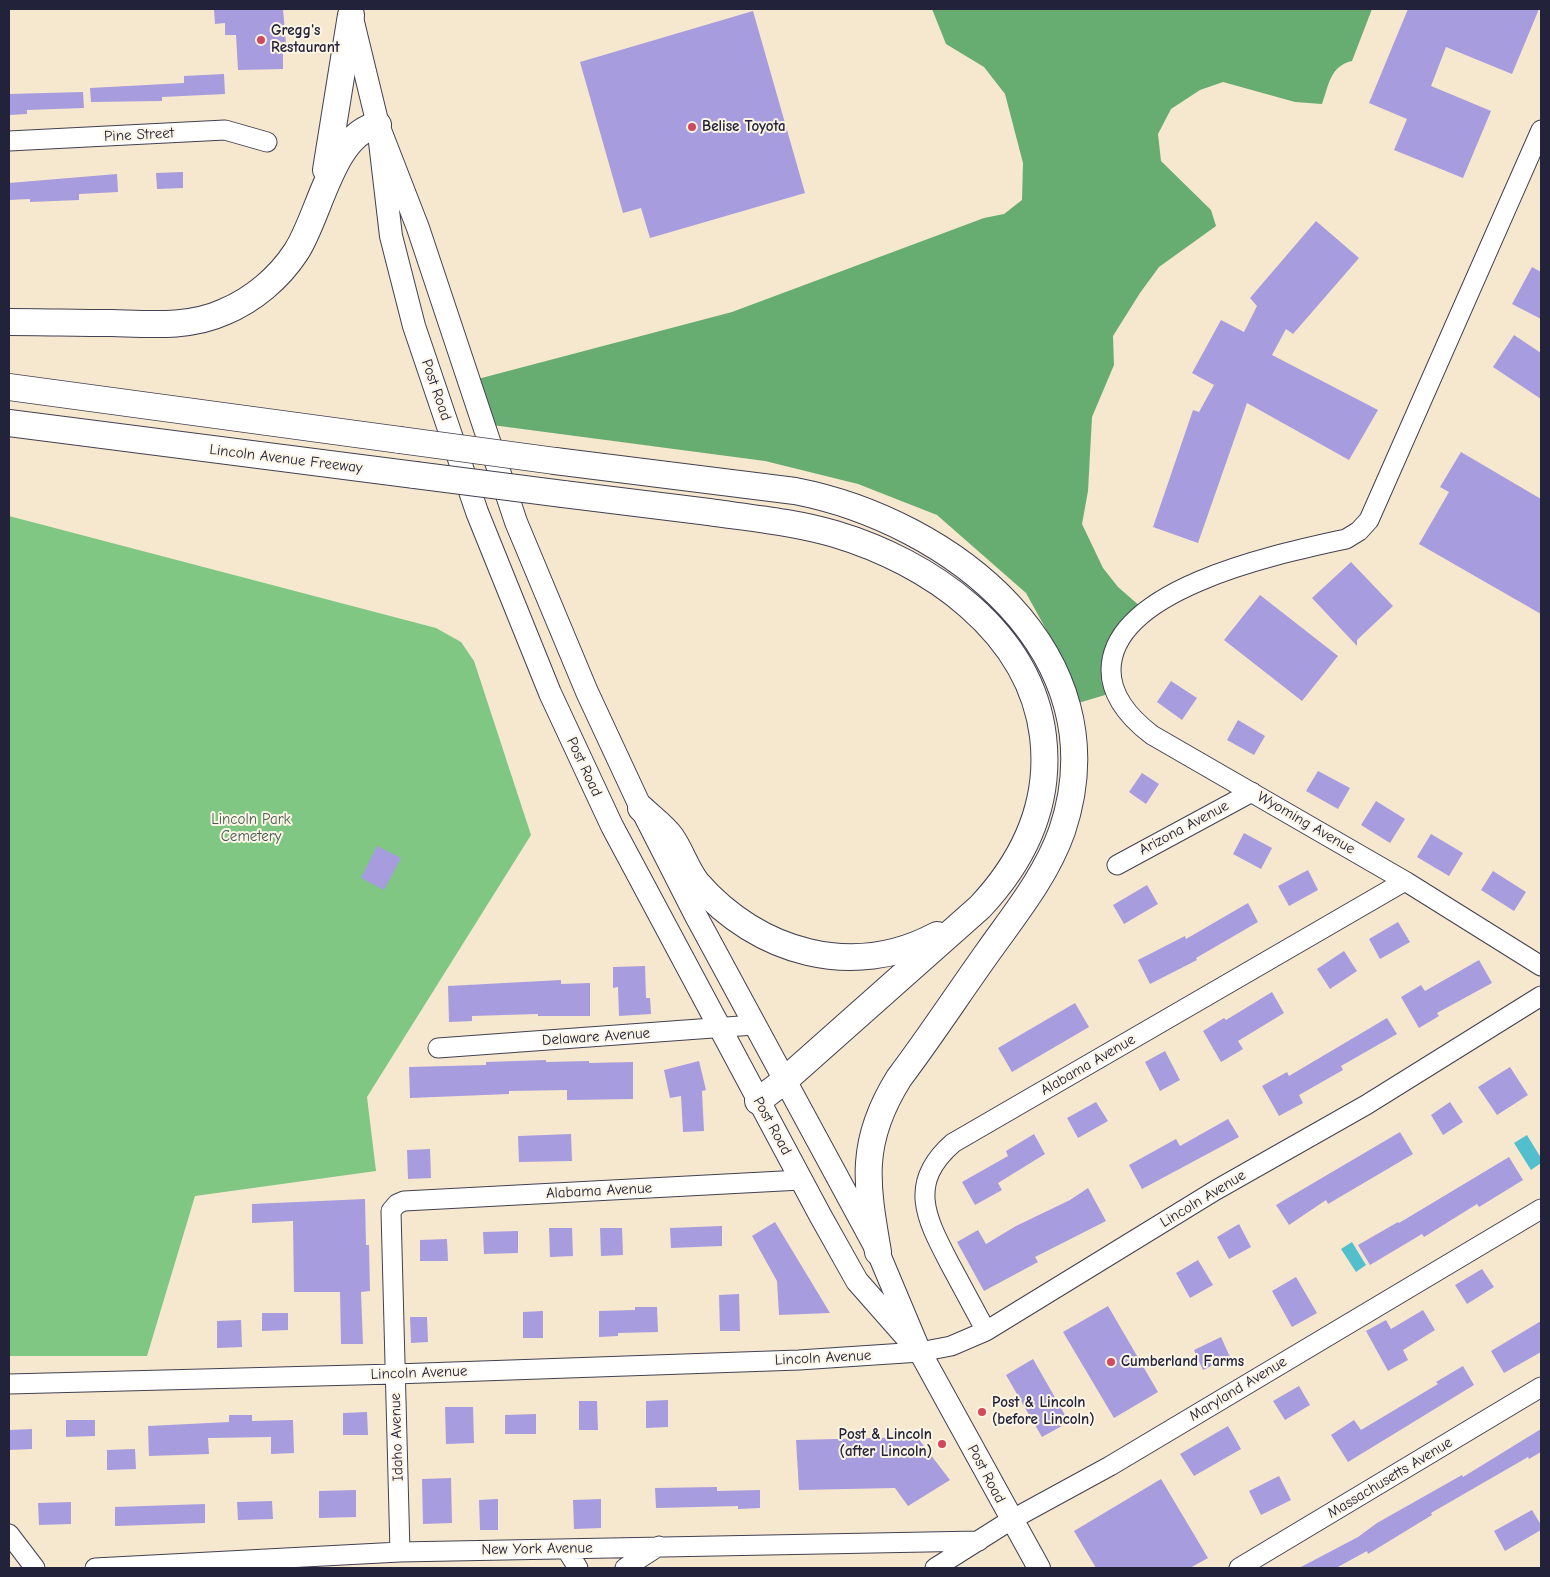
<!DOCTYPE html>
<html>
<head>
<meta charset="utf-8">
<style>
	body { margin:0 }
	#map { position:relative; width:1550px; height:1577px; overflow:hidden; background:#f6e8cf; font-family:"Comic Neue",sans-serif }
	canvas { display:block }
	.frame { position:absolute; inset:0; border:10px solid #22223b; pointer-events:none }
</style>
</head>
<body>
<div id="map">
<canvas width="1550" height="1577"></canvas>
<div class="frame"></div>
</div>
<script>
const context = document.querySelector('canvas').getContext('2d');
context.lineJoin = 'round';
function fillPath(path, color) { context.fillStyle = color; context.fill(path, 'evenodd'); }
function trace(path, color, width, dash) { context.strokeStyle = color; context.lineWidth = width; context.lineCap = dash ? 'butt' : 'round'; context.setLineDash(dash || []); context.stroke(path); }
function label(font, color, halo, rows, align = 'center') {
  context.font = font + ' "Comic Neue",sans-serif'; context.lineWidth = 4; context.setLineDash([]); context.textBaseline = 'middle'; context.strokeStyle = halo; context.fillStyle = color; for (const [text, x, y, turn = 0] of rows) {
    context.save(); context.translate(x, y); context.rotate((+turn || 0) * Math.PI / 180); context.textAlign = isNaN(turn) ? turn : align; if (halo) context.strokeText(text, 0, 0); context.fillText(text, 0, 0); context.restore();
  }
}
fillPath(new Path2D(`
	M9,516L436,628L461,642L474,661L531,835L367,1097L376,1171L195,1196L147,1356H9Z`), '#7fc783');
fillPath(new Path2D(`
	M932,9H1372L1352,61C1330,66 1329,85 1322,104L1295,102L1223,82L1200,90L1171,109L1158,134L1161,161L1211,210L1216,226L1159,267L1140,293L1113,336L1114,365L1092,417L1088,491L1082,524L1103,568L1118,587L1149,614L1121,644L1117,674L1105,695L1075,704L1073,685L1058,651L1026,593L937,515L858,484L765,461L492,425L474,380L732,312L984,218L1004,214L1022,200L1023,163L1005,94L984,67L946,44Z`), '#67ac71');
fillPath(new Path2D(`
	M1527,1135L1541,1158V1163L1531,1170L1514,1143Z
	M1352,1242L1366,1265L1356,1272L1341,1249Z`), '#53bfcd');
fillPath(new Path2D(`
	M214,9H283L286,44L283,45V69L238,70L236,35H225V23L215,24Z
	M1408,9H1539L1512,74L1446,47L1431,86L1491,111L1463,178L1394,150L1407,119L1369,103Z
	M753,11L805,193L650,238L641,208L623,213L580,62Z
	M224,74L225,94L162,97V101L91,102L90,88L184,83V76Z
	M83,92L84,108L27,110V114L9,115V94Z
	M183,172V188L157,189L156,173Z
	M117,174L118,192L79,194V200L30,202V199L9,200V183Z
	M1316,221L1359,258L1293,334L1286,329L1272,355L1378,410L1349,460L1247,403L1198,543L1153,527L1193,410L1199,412L1214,385L1192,373L1221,320L1244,332L1257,306L1250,298Z
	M1532,267L1541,272V319L1512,304Z
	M1514,335L1541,353V399L1493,367Z
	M1461,452L1541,499V614L1419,544L1449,492L1440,487Z
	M1351,562L1393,606L1357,640V646L1312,598Z
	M1260,595L1338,656L1302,701L1224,640Z
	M1171,681L1197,698L1182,720L1157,702Z
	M1238,720L1265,736L1254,755L1227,740Z
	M1318,771L1350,788L1338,809L1306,791Z
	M1142,773L1159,784L1146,804L1129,792Z
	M1376,801L1405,819L1390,843L1361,825Z
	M1244,833L1272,848L1261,869L1233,854Z
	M1431,834L1463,853L1449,876L1417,857Z
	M377,846L401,858L384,890L361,878Z
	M1308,870L1318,890L1289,906L1278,886Z
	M1493,871L1526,892L1514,911L1481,890Z
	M1147,885L1158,904L1124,924L1113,905Z
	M1248,903L1258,922L1196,958L1197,960L1150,984L1138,960L1185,936L1186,939Z
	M1398,922L1410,942L1380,959L1369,939Z
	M1344,951L1357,971L1330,989L1317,969Z
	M1479,960L1492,983L1437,1013L1439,1016L1419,1028L1401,997L1421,985L1425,991Z
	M645,966L646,998H650L651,1014L619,1016L618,987L613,988V967Z
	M561,980V984L590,983V1016H538V1014L472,1016V1021L449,1022L448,986Z
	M1272,992L1284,1013L1238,1041L1243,1049L1221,1062L1203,1031L1224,1018L1226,1020Z
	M1075,1003L1089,1027L1012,1072L998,1048Z
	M1387,1018L1397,1034L1341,1066L1343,1070L1299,1095L1303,1103L1279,1116L1262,1086L1287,1072L1289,1076Z
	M1165,1051L1180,1080L1160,1091L1145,1062Z
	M546,1060V1062L589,1061V1063L633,1062V1099L567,1100V1090L509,1091V1094L410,1098L409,1067L486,1065V1062Z
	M699,1061L706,1090L702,1091L704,1131L683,1132L681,1096L670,1098L664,1070Z
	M1510,1067L1528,1095L1497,1115L1478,1087Z
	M1096,1102L1108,1121L1078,1138L1067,1118Z
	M1450,1102L1463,1122L1443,1135L1431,1115Z
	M1228,1119L1239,1137L1142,1189L1129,1165L1176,1139L1180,1146Z
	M1400,1132L1413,1154L1328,1204L1326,1200L1289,1225L1276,1205Z
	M571,1134L572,1161L519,1162L518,1136Z
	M1034,1134L1045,1154L998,1183L1002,1190L975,1205L962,1182L1008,1156L1006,1151Z
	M430,1149L431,1178L408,1179L407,1150Z
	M1509,1157L1523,1180L1479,1207L1477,1204L1424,1237L1422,1234L1370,1265L1358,1245L1398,1222L1399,1223Z
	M1088,1188L1106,1221L1035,1257L1038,1262L984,1291L957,1242L978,1230L986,1244L1016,1226L1070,1200Z
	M365,1199L366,1245H369L370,1291L361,1292L363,1344H341L340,1292H294L293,1221L252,1223V1204Z
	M775,1222L830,1313L779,1315L777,1281L752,1236Z
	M1239,1224L1251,1247L1229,1259L1217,1237Z
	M722,1226V1246L671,1248L670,1228Z
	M549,1228H572L573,1256L550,1257Z
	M600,1228H622L623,1255L601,1256Z
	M518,1231V1253L484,1254L483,1232Z
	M447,1239L448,1261H420V1240Z
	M1198,1260L1213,1285L1190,1298L1176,1273Z
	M1482,1269L1494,1287L1467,1304L1455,1285Z
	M1296,1277L1317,1313L1292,1327L1272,1291Z
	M739,1294L740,1331H720L719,1295Z
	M1108,1306L1158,1392L1114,1418L1063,1332Z
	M635,1307H657L658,1332L618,1333V1336L599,1337V1311L635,1310Z
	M1423,1310L1435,1330L1403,1350L1408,1360L1388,1371L1366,1331L1386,1320L1391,1329Z
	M543,1311V1338H523V1312Z
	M262,1313H288V1330L262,1331Z
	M410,1317H427L428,1342L411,1343Z
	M241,1320L242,1347L217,1348V1321Z
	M1541,1321V1352L1504,1373L1491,1351Z
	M1221,1337L1230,1357L1203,1370L1194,1350Z
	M1033,1359L1069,1422L1042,1437L1006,1375Z
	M1463,1366L1474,1385L1348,1462L1331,1435L1354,1420L1361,1430L1438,1384L1436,1382Z
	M1299,1386L1310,1405L1285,1420L1273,1401Z
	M668,1400V1427L646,1428V1401Z
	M579,1401H597L598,1430H579Z
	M445,1407H473L474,1443L446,1444Z
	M367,1412L368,1435H343V1413Z
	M536,1414V1434H505V1415Z
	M229,1415H252V1421L293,1420L294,1453L271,1454V1437L208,1438L209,1454L149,1456L148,1426L229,1422Z
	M66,1420H95V1436L66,1437Z
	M1228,1426L1241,1449L1194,1476L1180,1454Z
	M32,1429V1449L9,1450V1430Z
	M1541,1429V1452L1529,1459L1528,1457L1431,1513L1432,1515L1368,1554L1367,1551L1336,1568H1299L1358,1537L1377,1523L1462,1475L1463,1477Z
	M917,1437L950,1480L908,1506L895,1488L799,1490L796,1440Z
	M135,1449L136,1469L107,1470V1450Z
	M1279,1476L1291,1500L1261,1515L1249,1491Z
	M451,1478L452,1523L423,1524L422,1479Z
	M1161,1479L1208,1558L1190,1568H1096L1074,1531Z
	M717,1487V1491L760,1490V1508L738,1509V1506L656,1508L655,1488Z
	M356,1490V1517L319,1518V1491Z
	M498,1499V1530H480L479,1500Z
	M601,1499V1528L574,1529L573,1500Z
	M272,1501L273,1519L238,1520L237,1502Z
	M71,1502V1524L39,1525L38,1503Z
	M205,1504V1523L115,1526V1507Z
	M1532,1510L1541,1525V1530L1505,1551L1494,1531Z`), '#a79cdd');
const minor = new Path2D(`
	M1541,130L1369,520L1359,531L1346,539C1283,553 1112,587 1111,670C1111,698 1131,719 1152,735L1405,881L1541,966
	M9,141L225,130L267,142
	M1117,865L1252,792
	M438,1048L754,1025
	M986,1331C974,1309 963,1288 951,1266C927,1220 906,1184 953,1143L1405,881
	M9,1384L395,1374L799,1360L920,1352L951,1346L986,1331L1216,1190L1366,1105L1541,996
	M9,1534L35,1568
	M566,1549L578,1568
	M400,1552L391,1211L397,1204L404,1201L801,1180
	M95,1568L400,1552L979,1541
	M625,1568L659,1546
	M935,1568L1011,1520L1110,1466L1541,1209
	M1239,1568L1541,1387`);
const major = new Path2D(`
	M352,18L378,125L391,236L414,326L477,512L550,693L612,826L820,1215L857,1281L909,1340
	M378,125L418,228L516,522L587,692L641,808L696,916L878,1252L920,1352L1039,1568`);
const highway = new Path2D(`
	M326,170L351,15
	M9,322C43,322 77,323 112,323C149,324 189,328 224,312C253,300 279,278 296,252C320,216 332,133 378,125
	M9,387L400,440
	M9,423L415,475
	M555,461L795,491C950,521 1122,653 1062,831C1046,876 1015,914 988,952C958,994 930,1037 899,1078C859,1142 866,1182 878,1252
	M563,494C612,500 660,506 709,512C751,518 794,522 835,534C929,562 1030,631 1043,736C1051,802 1025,859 980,907L784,1081L758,1101
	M641,808C650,817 663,826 671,837C681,851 686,869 697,883C758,953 853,980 937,935`);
trace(minor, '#424051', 21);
trace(major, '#424051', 24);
trace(highway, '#424051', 28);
trace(minor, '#fff', 19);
trace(major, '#fff', 22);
trace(highway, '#fff', 26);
const highwayBridge = new Path2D(`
	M400,440L555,461
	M415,475L563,494`);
trace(highwayBridge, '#424051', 28, []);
trace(highwayBridge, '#fff', 26);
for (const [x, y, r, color] of [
	[261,40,5,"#d1495b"],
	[692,127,5,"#d1495b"],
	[1111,1362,5,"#d1495b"],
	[982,1412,5,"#d1495b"],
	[942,1444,5,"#d1495b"]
]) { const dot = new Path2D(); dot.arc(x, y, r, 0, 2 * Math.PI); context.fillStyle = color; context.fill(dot); trace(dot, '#fcf5e5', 2); }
label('bold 15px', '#22223b', '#fcf5e5', [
	["Gregg's",271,31],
	["Restaurant",271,48],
	["Belise Toyota",702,127],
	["Cumberland Farms",1121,1362],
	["Post & Lincoln",992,1403],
	["(before Lincoln)",992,1420],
	["Post & Lincoln",932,1435,"right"],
	["(after Lincoln)",932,1452,"right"]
], 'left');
label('15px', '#22223b', '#fcf5e5', [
	["Pine Street",139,135,-3],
	["Post Road",436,390,71],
	["Lincoln Avenue Freeway",286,459,7],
	["Post Road",584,767,65],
	["Wyoming Avenue",1306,823,30],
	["Arizona Avenue",1184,828,-28],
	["Delaware Avenue",596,1037,-4],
	["Alabama Avenue",1088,1065,-30],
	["Post Road",772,1126,61],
	["Alabama Avenue",599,1191,-3],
	["Lincoln Avenue",1203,1199,-31],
	["Lincoln Avenue",823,1358,-3],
	["Lincoln Avenue",419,1373,-2],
	["Maryland Avenue",1238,1389,-31],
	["Idaho Avenue",397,1437,-92],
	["Post Road",986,1474,62],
	["Massachusetts Avenue",1390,1478,-31],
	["New York Avenue",537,1549,-1]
]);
label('15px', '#435c54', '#fcf5e5', [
	["Lincoln Park",251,820],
	["Cemetery",251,837]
]);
</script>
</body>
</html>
